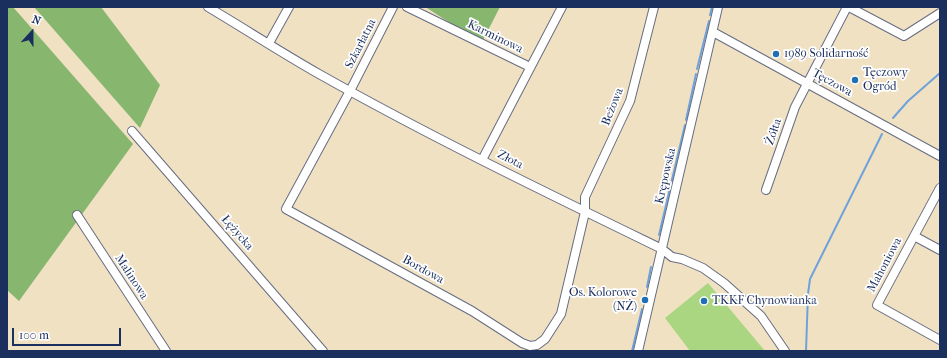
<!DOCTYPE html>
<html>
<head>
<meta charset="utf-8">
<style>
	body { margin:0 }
	#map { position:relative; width:947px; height:358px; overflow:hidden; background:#f1e1c3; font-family:"IM FELL French Canon",serif }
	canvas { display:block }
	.frame { position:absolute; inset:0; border:8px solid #1b2f5e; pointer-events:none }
	.north { position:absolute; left:12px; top:12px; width:40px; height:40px; -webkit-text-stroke:3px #fff; paint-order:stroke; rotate:21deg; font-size:11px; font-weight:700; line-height:16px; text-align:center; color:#1b2f5e }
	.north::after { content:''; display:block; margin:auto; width:14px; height:18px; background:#1b2f5e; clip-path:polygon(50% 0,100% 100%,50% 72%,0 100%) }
	.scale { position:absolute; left:12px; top:328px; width:109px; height:18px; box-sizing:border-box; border:2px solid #1b2f5e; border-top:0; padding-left:5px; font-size:12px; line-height:14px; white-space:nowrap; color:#1b2f5e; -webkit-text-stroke:3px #fff; paint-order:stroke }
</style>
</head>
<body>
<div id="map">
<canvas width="947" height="358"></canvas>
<div class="frame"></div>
<div class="north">N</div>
<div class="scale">100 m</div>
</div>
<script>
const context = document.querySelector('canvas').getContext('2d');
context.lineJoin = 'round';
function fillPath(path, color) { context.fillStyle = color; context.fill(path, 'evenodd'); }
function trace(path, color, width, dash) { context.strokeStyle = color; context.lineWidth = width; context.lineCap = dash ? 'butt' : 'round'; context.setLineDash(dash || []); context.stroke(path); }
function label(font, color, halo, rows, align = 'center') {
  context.font = font + ' "IM FELL French Canon",serif'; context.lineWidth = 3.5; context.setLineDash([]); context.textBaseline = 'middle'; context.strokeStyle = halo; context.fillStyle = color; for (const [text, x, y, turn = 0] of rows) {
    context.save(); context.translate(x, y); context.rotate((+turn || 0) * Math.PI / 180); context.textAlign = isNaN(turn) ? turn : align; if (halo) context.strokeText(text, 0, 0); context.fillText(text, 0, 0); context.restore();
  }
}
fillPath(new Path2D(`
	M708,283L765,351H690L665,318Z`), '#aad581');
fillPath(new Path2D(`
	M7,7H13L133,144L19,301L7,290Z
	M34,7H101L160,85L140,128Z
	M428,7H500L482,42L470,36L427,8Z`), '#87b66f');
trace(new Path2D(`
	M710,15L712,7
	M697,69L709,21
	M893,118L908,101L940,73
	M686,120L696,74
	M659,235L685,125
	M647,287L651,267
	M632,351L642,309
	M806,351L808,294L810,279L882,134`), '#6ea2db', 2);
const minor = new Path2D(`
	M208,7C245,29 282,53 319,74C431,137 547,193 662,249L672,257L682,259L703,268L724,283L761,316L785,351
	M393,7L350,91L286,209L472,311L522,343L530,346L537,345L545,339L561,314L585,212V197L630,101L654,7
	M407,7L530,67
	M849,7L904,36L940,13
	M713,32L940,156
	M269,43L289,7
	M132,131L323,351
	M482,160L562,7
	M940,188L877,305L940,340
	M766,190L795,107L847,7
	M77,215L166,351
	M914,236L940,250
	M638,351L718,7`);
trace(minor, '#666d81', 10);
trace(minor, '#fff', 8);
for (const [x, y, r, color] of [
	[776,54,4,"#1f6fb2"],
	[855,80,4,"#1f6fb2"],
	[645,300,4,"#1f6fb2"],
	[704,301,4,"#1f6fb2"]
]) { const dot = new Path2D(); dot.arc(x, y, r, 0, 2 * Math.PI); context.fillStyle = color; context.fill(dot); trace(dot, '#fff', 1.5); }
label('12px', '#1b2f5e', '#fff', [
	["Karminowa",495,37,26],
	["Szkarłatna",361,44,-63],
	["Tęczowa",832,83,29],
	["Beżowa",613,107,-68],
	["Żółta",774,132,-71],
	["Złota",510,160,27],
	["Krępowska",666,176,-77],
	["Łężycka",237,233,49],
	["Mahoniowa",885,265,-62],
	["Bordowa",423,270,29],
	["Malinowa",131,277,57]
]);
label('12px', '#1b2f5e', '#fff', [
	["1989 Solidarność",784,54],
	["Tęczowy",863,73],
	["Ogród",863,87],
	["Os. Kolorowe",637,293,"right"],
	["(NŻ)",637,307,"right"],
	["TKKF Chynowianka",712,301]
], 'left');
</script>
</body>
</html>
